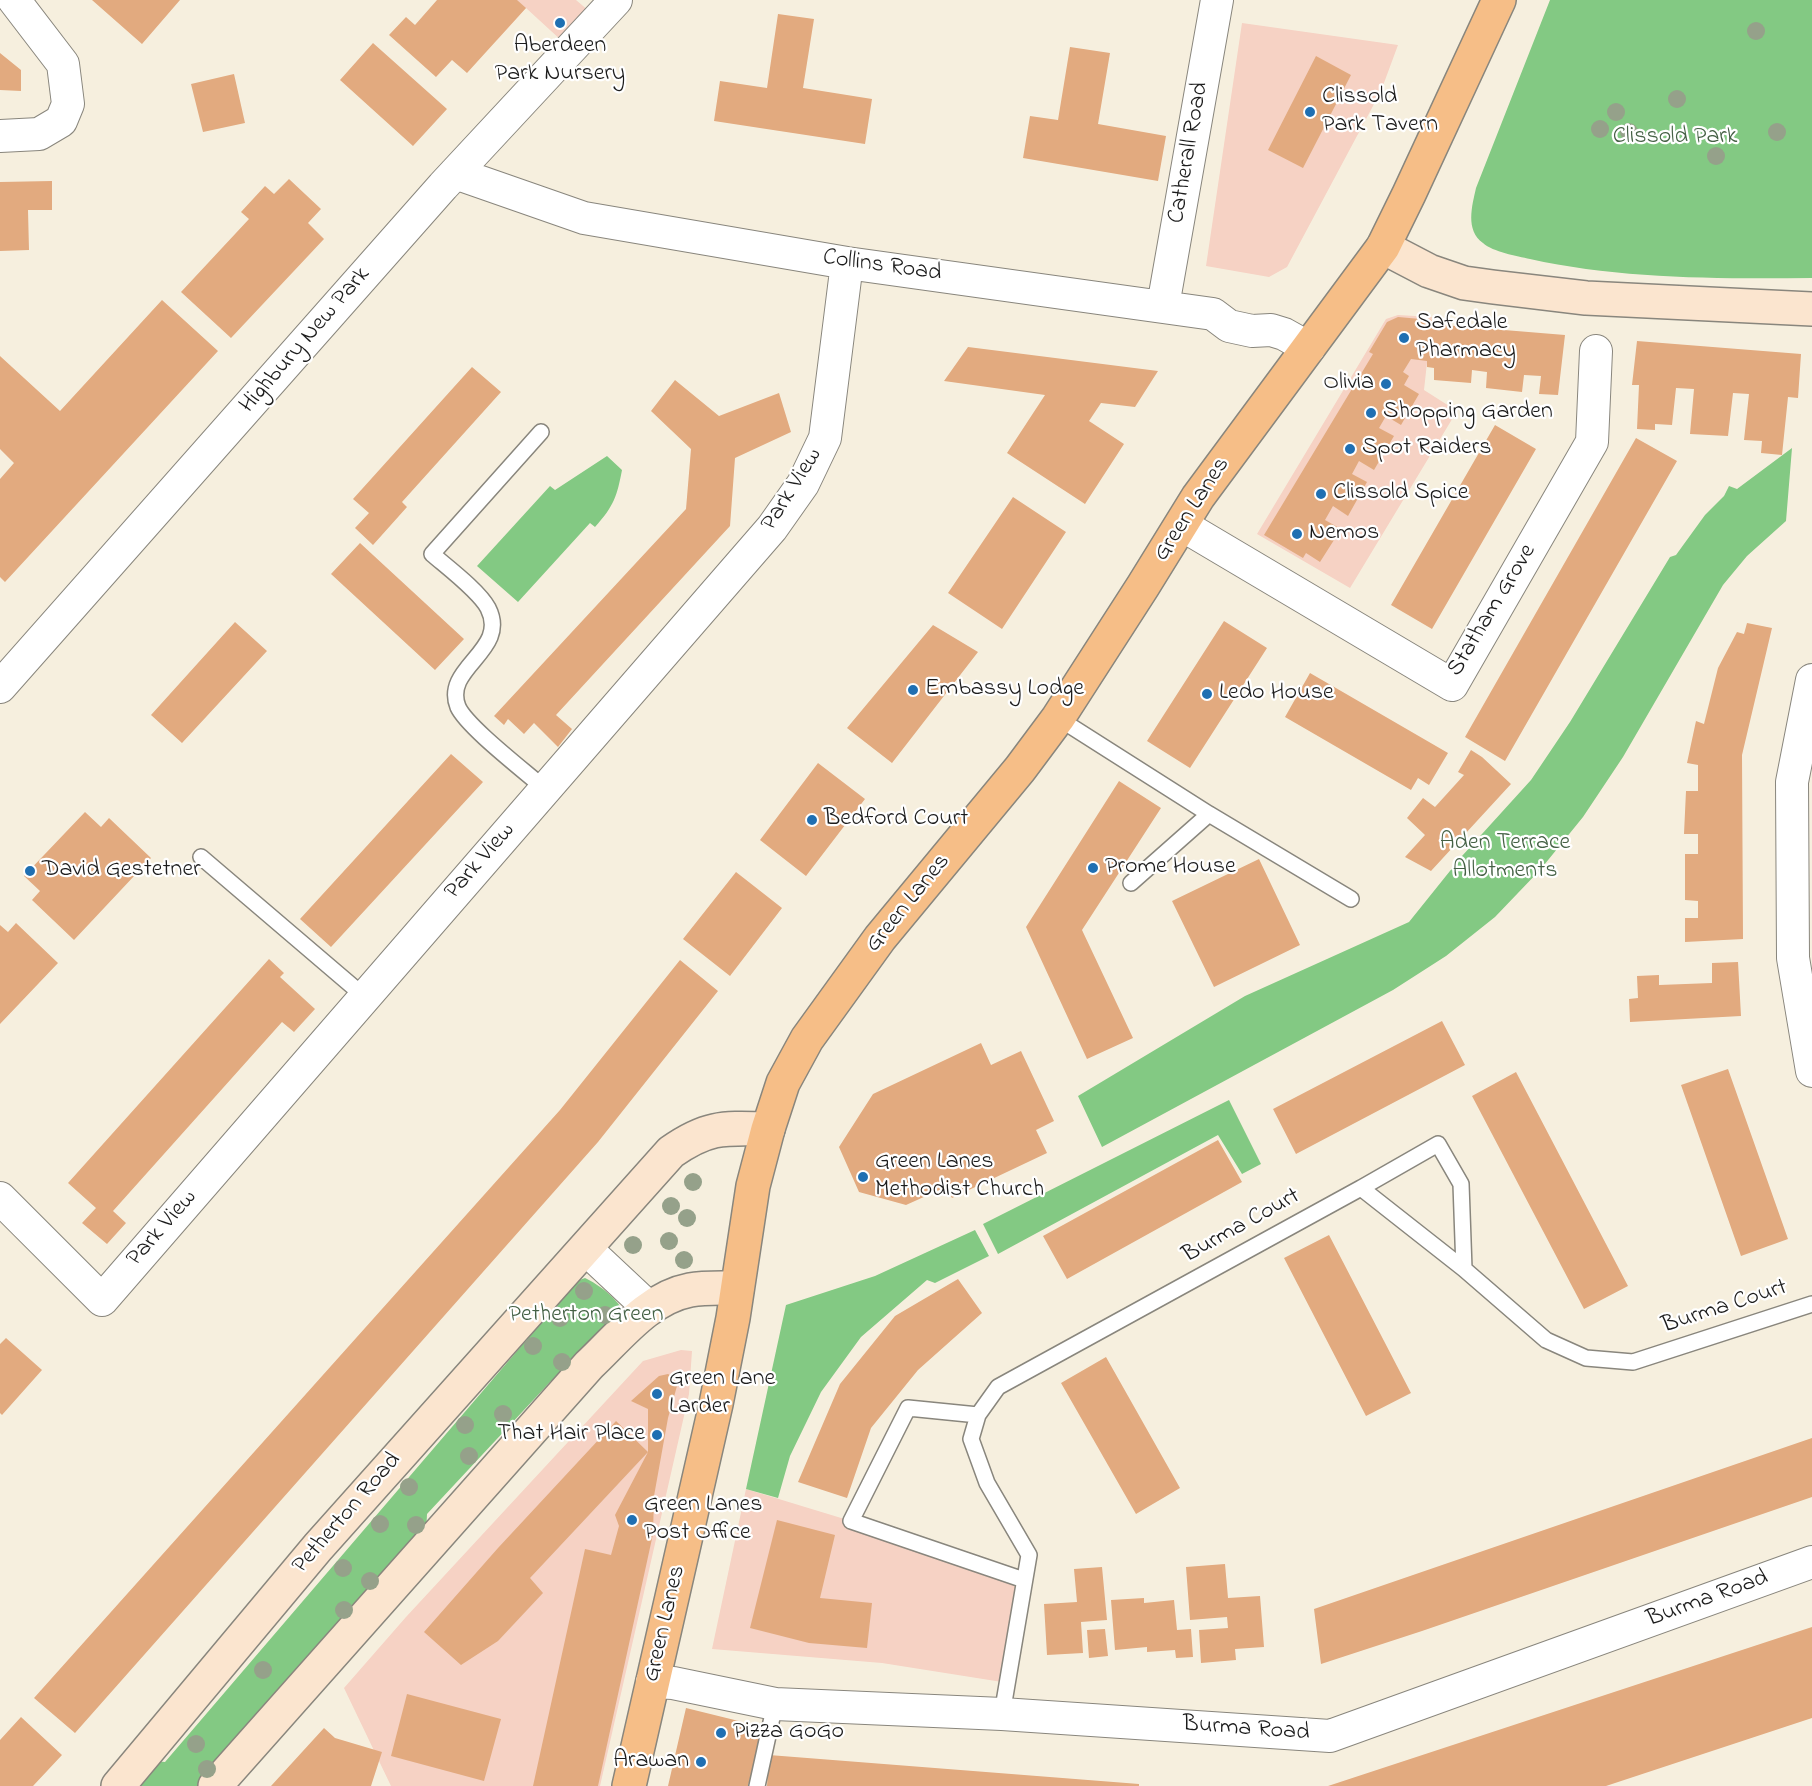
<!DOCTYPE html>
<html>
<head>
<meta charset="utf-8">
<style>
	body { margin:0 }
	canvas { display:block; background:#f6efde }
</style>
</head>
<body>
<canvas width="1812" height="1786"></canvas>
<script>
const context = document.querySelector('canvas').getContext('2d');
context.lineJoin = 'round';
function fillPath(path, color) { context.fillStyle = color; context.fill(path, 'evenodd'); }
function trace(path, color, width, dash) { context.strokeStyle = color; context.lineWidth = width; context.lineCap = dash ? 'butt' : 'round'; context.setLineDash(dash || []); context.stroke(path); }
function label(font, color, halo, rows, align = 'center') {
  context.font = font + ' "Indie Flower",sans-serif'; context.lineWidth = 4.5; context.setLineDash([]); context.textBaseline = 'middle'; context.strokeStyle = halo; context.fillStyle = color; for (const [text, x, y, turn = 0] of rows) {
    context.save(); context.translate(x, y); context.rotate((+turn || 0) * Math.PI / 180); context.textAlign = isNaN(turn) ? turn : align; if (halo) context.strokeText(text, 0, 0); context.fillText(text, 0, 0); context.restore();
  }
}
fillPath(new Path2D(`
	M452,0H576L589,11L562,41L526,8L497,40Z
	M1242,23L1398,45L1381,91L1287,267L1269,277L1206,266Z
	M1398,315L1432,317L1424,390L1457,411L1350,588L1257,534L1386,319Z
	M681,1350L692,1351L689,1394L600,1786H391L344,1688L406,1617L643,1361Z
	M746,1489L851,1521L1017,1583L1002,1682L882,1663L712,1649Z`), '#f6d2c4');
fillPath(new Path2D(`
	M1550,0H1812V278C1721,279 1619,279 1530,259C1517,256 1493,252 1483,243C1465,230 1472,206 1476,188Z
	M1792,448L1786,521L1747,556L1723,585L1623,757L1583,817L1540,870L1495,917L1446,956L1393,990L1102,1147L1078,1096L1245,996L1409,922L1462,856L1531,780L1570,722L1670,557L1676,555L1705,515L1724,496L1729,486L1737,489Z
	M607,456L622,470C617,496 614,506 595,527L590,523L518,602L477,566L550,486L555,490Z
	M1229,1100L1261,1164L1242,1174L1218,1135L998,1254L983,1224Z
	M975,1230L989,1256L935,1283L927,1280L861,1337L821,1392L790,1456L778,1498L746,1489L786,1305L875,1276Z
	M585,1278C598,1284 620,1300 624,1314L562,1381H551L427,1514L426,1534L204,1786H131L153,1761L165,1762L577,1281Z`), '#83c983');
fillPath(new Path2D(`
	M92,0H180L142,44Z
	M437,0H517L526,8L467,73L452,60L436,77L389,35L406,17L415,25Z
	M778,14L814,19L803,88L872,99L865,144L714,121L720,81L767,88Z
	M373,43L447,109L413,146L340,80Z
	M1070,47L1110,53L1098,124L1166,136L1158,181L1023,158L1030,116L1058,120Z
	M0,53L21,70V91L0,90Z
	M1316,56L1351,75L1303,168L1268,150Z
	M234,74L245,123L203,132L191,84Z
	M289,179L321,209L308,223L324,239L231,338L181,292L249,219L241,212L265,186L274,194Z
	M52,181V210H28L29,250L0,251V182Z
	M162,300L218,351L5,582L0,577V479L14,463L0,449V356L60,411Z
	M1398,317L1432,320L1431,324L1565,335L1558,395L1539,394L1541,376L1524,375L1522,392L1486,388L1487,372L1472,370L1471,383L1434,380V368L1427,367V361L1411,359L1403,372L1409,376L1404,385L1419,394L1401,425L1386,416L1379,428L1394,436L1374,470L1359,461L1352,474L1367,482L1348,516L1333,506L1325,520L1341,529L1320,562L1306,553L1303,558L1264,535L1373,354L1369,352L1387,322Z
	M1637,341L1801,354L1798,398L1788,397L1782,455L1761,453L1762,441L1744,440L1749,394L1733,393L1728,436L1690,434L1694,389L1676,388L1672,425L1655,424V430L1637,429L1639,385H1632Z
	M968,347L1158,371L1135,407L1101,403L1089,421L1124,444L1085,504L1007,453L1045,395L944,381Z
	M472,367L501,392L402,502L407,507L373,545L355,528L369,513L353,499Z
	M675,380L719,416L779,393L791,432L735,458L730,526L556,715L572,729L558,747L534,723L524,734L508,719L504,725L494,716L686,509L691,449L651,411Z
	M1495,425L1536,449L1432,629L1391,605Z
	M1636,438L1677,461L1505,761L1465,737Z
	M1013,497L1066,532L1002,629L948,593Z
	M360,543L464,639L435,670L331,574Z
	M1224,621L1267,648L1190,768L1147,741Z
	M235,622L267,651L182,743L151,715Z
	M1747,623L1772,628L1742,755L1743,939L1685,942V918H1698V901L1685,900V854H1698V834H1684L1686,791H1698V765L1687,763L1696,721L1704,724L1718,668L1737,632L1744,634Z
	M933,625L978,652L892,763L847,728Z
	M1310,673L1448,753L1429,785L1418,778L1411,790L1285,717Z
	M1471,750L1482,757L1511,784L1431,871L1405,857L1425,835L1407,818L1423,798L1435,807L1464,775L1458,772Z
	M451,754L483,782L331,947L300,919Z
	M818,763L865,799L806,876L760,840Z
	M1119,781L1161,808L1082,930L1133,1038L1087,1059L1026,927Z
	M85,812L101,827L109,818L151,858L74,940L32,900L40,891L24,876Z
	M1259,859L1300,945L1214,987L1172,901Z
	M736,872L782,908L730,976L683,939Z
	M16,923L58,963L0,1024V925L8,932Z
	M269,959L284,973L280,977L315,1009L294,1032L282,1022L113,1211L126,1223L107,1244L82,1223L96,1208L68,1183Z
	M680,960L718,991L598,1142L75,1733L34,1698L560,1110Z
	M1738,962L1741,1016L1630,1022L1629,999L1638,998L1637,976L1659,975V985L1712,983V963Z
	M1442,1021L1465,1065L1296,1154L1273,1109Z
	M981,1043L991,1065L1021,1051L1054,1121L1036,1130L1047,1153L952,1198L946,1187L906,1205L859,1192L839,1147L873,1094Z
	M1728,1069L1788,1239L1741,1256L1681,1085Z
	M1516,1072L1628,1286L1584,1309L1472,1096Z
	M1218,1140L1242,1182L1067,1279L1043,1236Z
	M1329,1235L1411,1393L1366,1416L1284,1258Z
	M958,1279L982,1313L918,1370L871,1428L847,1498L798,1482L840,1384L895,1316Z
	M6,1338L42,1370L2,1415L0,1413V1344Z
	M1106,1357L1180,1488L1136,1514L1061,1383Z
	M668,1374L675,1378L677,1386L668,1418L654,1496L653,1534L598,1786H533L585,1549L611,1555L619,1526L615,1515L648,1452V1409L631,1401L659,1376Z
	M616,1421L648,1452L530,1578L543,1593L498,1641L461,1665L424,1632L498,1548Z
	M1812,1438V1497L1422,1631L1321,1664L1314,1609Z
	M777,1520L835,1535L820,1598L872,1603L867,1648L809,1643L750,1628Z
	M1225,1564L1228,1598L1260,1596L1264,1647L1235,1649L1236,1660L1201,1663L1199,1630L1228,1628L1227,1617L1190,1620L1186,1567Z
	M1102,1567L1107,1620L1081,1622L1083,1653L1047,1655L1044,1604L1077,1602L1074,1569Z
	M1144,1598V1603L1174,1600L1177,1630L1191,1629L1193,1657L1176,1658L1175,1650L1147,1652V1647L1115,1650L1111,1600Z
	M1812,1627V1718L1606,1786H1328Z
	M1105,1629L1108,1656L1089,1658L1087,1630Z
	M407,1694L501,1719L484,1781L391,1756Z
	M686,1708L763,1727L748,1786H668Z
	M21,1717L62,1755L33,1786H0V1740Z
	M324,1728L335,1738L382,1752L371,1786H271Z
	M769,1755L1139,1784V1786H767Z`), '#e2aa7f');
const lane = new Path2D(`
	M541,432L432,554C447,567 479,591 488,608C510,651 442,667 458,707C467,727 526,772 545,789
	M1058,718L1209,814L1351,899
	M201,857L365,997
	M1131,883L1209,814
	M1361,1188L1438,1144L1461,1184L1464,1269
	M978,1415L908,1408L851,1521L1024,1580
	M1002,1714L1029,1555L987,1483L971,1439L978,1415L998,1387L1361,1188L1464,1269L1546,1340L1586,1358L1633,1362L1812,1304
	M757,1786L775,1704`);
const street = new Path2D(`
	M0,136L39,134L61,121L68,104L63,64L14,0
	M455,173L584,218L847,263L1213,314L1229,326L1252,331L1271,330L1284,334L1309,348
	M1163,306L1217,0
	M1182,525L1452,685L1592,442L1596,351
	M1812,680L1792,782L1793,958L1812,1071
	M0,687L443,186L616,0
	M0,1198L102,1300L772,528L803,484L825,438L847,263
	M586,1249L649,1308
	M652,1682L673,1683L775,1704L1002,1714L1330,1736L1812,1562`);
const secondary = new Path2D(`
	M1383,247L1429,271L1464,283L1493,287L1586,298L1812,309
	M118,1786L318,1547L671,1152C708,1126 724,1128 768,1129
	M215,1786L589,1365C619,1337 648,1298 690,1290C705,1287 722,1288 737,1288`);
const primary = new Path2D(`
	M629,1786L716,1404L733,1318L753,1186L768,1129L783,1083L807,1039L880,938L1020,769L1058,718L1143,586L1198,497L1383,247L1409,194L1499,0`);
trace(lane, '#89867d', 18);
trace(street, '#89867d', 34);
trace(secondary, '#89867d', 36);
trace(primary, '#89867d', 36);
trace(lane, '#fff', 15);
trace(street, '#fff', 32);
trace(secondary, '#fbe5cf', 33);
trace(primary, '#f6be87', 33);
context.fillStyle = '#95a18a';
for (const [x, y] of [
	[1756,31],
	[1677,99],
	[1616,112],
	[1600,129],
	[1629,132],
	[1777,132],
	[1716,156],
	[693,1182],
	[671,1206],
	[687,1218],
	[669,1241],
	[633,1245],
	[684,1260],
	[584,1291],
	[605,1315],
	[560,1318],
	[533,1346],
	[562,1362],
	[503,1414],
	[465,1425],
	[469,1456],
	[409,1487],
	[380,1524],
	[416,1525],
	[343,1568],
	[370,1581],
	[344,1610],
	[263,1670],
	[196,1744],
	[207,1769]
]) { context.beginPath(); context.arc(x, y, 9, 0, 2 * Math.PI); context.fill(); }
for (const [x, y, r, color] of [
	[560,23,6,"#1f6fb2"],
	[1310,112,6,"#1f6fb2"],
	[1404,338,6,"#1f6fb2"],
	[1386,384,6,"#1f6fb2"],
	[1371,413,6,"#1f6fb2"],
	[1350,449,6,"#1f6fb2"],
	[1321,494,6,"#1f6fb2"],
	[1297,534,6,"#1f6fb2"],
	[913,690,6,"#1f6fb2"],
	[1207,694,6,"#1f6fb2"],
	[812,820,6,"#1f6fb2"],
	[1093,868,6,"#1f6fb2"],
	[30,871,6,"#1f6fb2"],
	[863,1177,6,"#1f6fb2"],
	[657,1394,6,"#1f6fb2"],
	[657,1435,6,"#1f6fb2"],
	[632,1520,6,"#1f6fb2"],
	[721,1733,6,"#1f6fb2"],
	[701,1762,6,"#1f6fb2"]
]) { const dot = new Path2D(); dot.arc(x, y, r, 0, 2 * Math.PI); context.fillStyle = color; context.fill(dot); trace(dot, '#fff', 2); }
label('24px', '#1c1c1c', '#fff', [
	["Aberdeen",560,47,"center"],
	["Park Nursery",560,75,"center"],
	["Clissold",1322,98],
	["Park Tavern",1322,126],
	["Safedale",1416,324],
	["Pharmacy",1416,352],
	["Olivia",1374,384,"right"],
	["Shopping Garden",1383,413],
	["Spot Raiders",1362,449],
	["Clissold Spice",1333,494],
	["Nemos",1309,534],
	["Embassy Lodge",925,690],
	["Ledo House",1219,694],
	["Bedford Court",824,820],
	["Prome House",1105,868],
	["David Gestetner",42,871],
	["Green Lanes",875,1163],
	["Methodist Church",875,1191],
	["Green Lane",669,1380],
	["Larder",669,1408],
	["That Hair Place",645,1435,"right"],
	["Green Lanes",644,1506],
	["Post Office",644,1534],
	["Pizza GoGo",733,1733],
	["Arawan",689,1762,"right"]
], 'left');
label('24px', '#456145', '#fff', [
	["Clissold Park",1675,138],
	["Aden Terrace",1505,844],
	["Allotments",1505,872],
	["Petherton Green",586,1316]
]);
label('24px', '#1c1c1c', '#fff', [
	["Catherall Road",1190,153,-80],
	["Collins Road",882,267,8],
	["Highbury New Park",306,341,-49],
	["Park View",793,490,-58],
	["Green Lanes",1193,510,-57],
	["Statham Grove",1493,611,-59],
	["Park View",481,862,-49],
	["Green Lanes",909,904,-51],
	["Burma Court",1242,1227,-29],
	["Park View",163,1229,-49],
	["Burma Court",1725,1308,-18],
	["Petherton Road",348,1514,-49],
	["Burma Road",1708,1600,-20],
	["Green Lanes",666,1624,-77],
	["Burma Road",1246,1730,4]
]);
</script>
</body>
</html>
